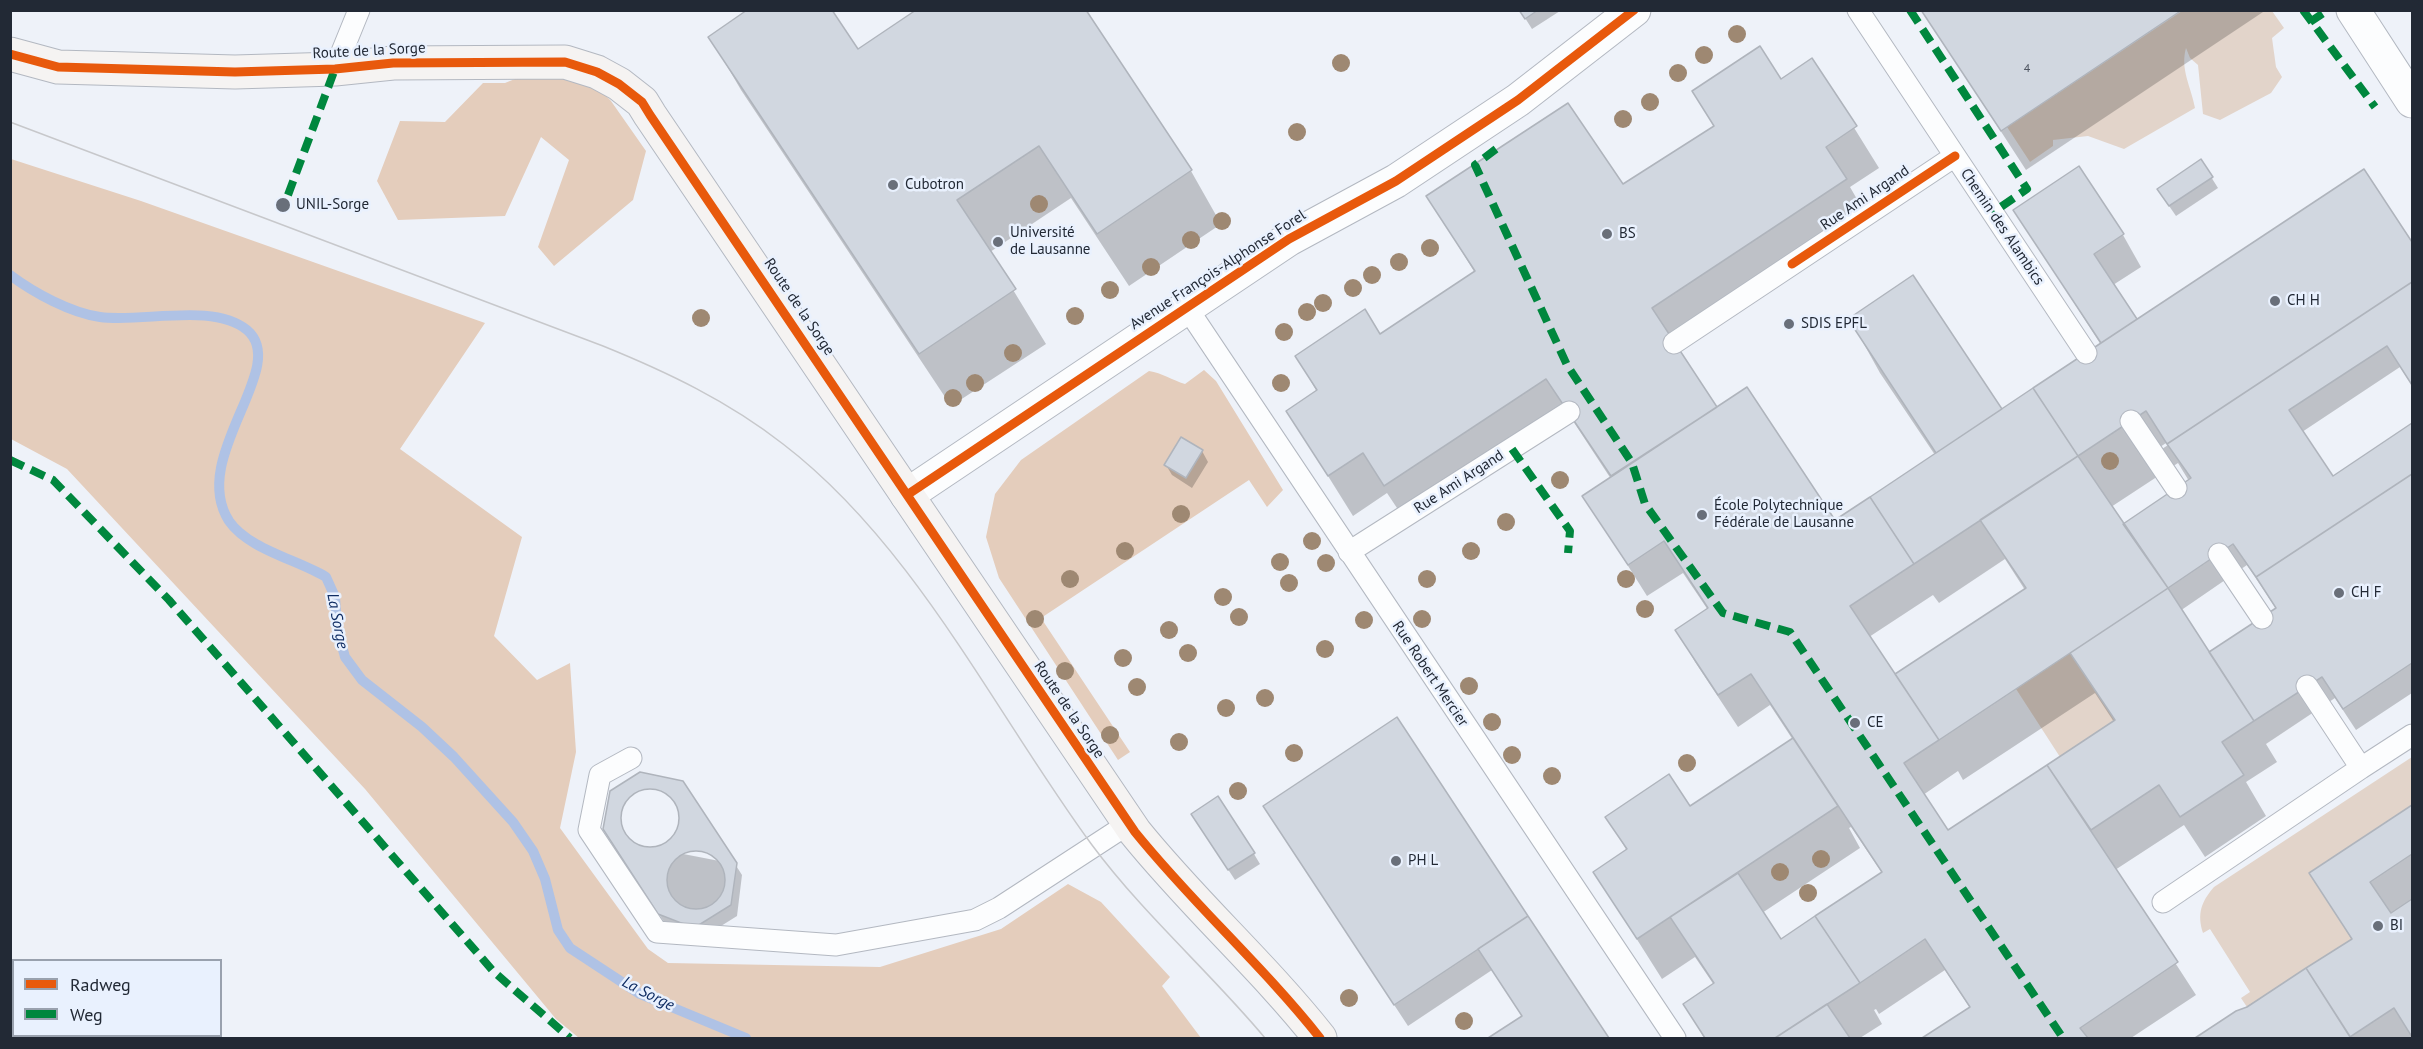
<!DOCTYPE html>
<html>
<head>
<meta charset="utf-8">
<style>
	body { margin:0 }
	#map { position:relative; width:2423px; height:1049px; overflow:hidden; background:#eef2f9; font-family:"PT Sans",sans-serif }
	canvas { display:block }
	.frame { position:absolute; inset:0; border:12px solid #222935; pointer-events:none }
	.legend { position:absolute; left:12px; top:959px; width:210px; height:78px; box-sizing:border-box; background:#e9f1fe; border:2px solid #99a1ae; margin:0; padding:8px 10px; list-style:none; font-size:18px; color:#222935 }
	.legend li { display:flex; align-items:center; gap:12px; height:30px }
	.legend b { width:30px; border:2px solid #99a1ae }
</style>
</head>
<body>
<div id="map">
<canvas width="2423" height="1049"></canvas>
<div class="frame"></div>
<ul class="legend">
<li><b style="height:8px;background:#e8590c"></b>Radweg</li>
<li><b style="height:8px;background:#00873e"></b>Weg</li>
</ul>
</div>
<script>
const context = document.querySelector('canvas').getContext('2d');
context.lineJoin = 'round';
function fillPath(path, color) { context.fillStyle = color; context.fill(path, 'evenodd'); }
function trace(path, color, width, dash) { context.strokeStyle = color; context.lineWidth = width; context.lineCap = dash ? 'butt' : 'round'; context.setLineDash(dash || []); context.stroke(path); }
function label(font, color, halo, rows, align = 'center') {
  context.font = font + ' "PT Sans",sans-serif'; context.lineWidth = 5; context.setLineDash([]); context.textBaseline = 'middle'; context.strokeStyle = halo; context.fillStyle = color; for (const [text, x, y, turn = 0] of rows) {
    context.save(); context.translate(x, y); context.rotate((+turn || 0) * Math.PI / 180); context.textAlign = isNaN(turn) ? turn : align; if (halo) context.strokeText(text, 0, 0); context.fillText(text, 0, 0); context.restore();
  }
}
fillPath(new Path2D(`
	M2182,11H2272L2284,28L2272,38L2276,67L2282,77L2271,93L2220,120L2203,114L2198,65L2190,58L2186,48C2180,70 2191,86 2195,108L2124,149L2088,136L2053,140V146L2030,162L2007,127Z
	M2070,653L2115,720L2060,757L2016,689Z
	M2412,757V805L2309,873L2352,939L2247,1007L2241,998L2250,992L2210,929L2203,933C2197,914 2201,902 2214,887Z`), '#e2d4ca');
fillPath(new Path2D(`
	M542,68L589,78L611,101L646,151L633,200L554,266L538,247L569,160L541,137L505,216L398,220L377,181L400,121L445,122L483,83H505Z
	M11,159L141,201L485,323L400,449L522,537L494,636L537,680L570,663L576,752L560,828L648,949L668,963L880,967L1001,929L1068,884L1101,902L1170,977L1162,986L1201,1038H579L556,1019L365,789L67,469L11,439Z
	M1204,370L1216,381L1283,490L1267,507L1249,480L1041,618L1130,752L1118,760L999,578L986,537L995,494L1021,460L1149,371C1162,373 1172,380 1185,384Z`), '#e4cdbc');
fillPath(new Path2D(`
	M1084,10L1191,171L1221,224L1129,286L1071,198L990,252L1046,344L951,406L741,90L710,37L857,51Z
	M1520,10H1559L1560,11L1532,29Z
	M1922,10H2266L2026,170Z
	M1812,60L1879,168L1850,187L1869,220L1676,347L1717,409L1835,522L1935,455L1880,373L1850,319L2001,411L2101,345L2015,210L2123,235L2141,267L2113,285L2136,321L2364,171L2412,244V280L2160,447L2162,449L2412,284V385L2400,367L2302,432L2332,478L2412,424V693L2356,730L2335,698L2266,744L2277,762L2246,782L2266,816L2205,857L2184,825L2115,870L2196,995L2131,1038H1925L1970,1008L1945,970L1879,1014L1876,1009L1874,1010L1882,1024L1860,1038H1704L1685,1005L1714,985L1695,957L1662,979L1595,873L1627,851L1607,817L1689,808L1793,740L1770,705L1738,727L1695,662L1677,630L1708,610L1683,573L1647,596L1584,496L1611,479L1571,418L1409,526L1387,493L1353,516L1288,412L1317,392L1297,357L1380,336L1475,273L1428,197L1623,186L1714,127L1694,92L1781,81ZM2178,463L2189,481L2123,526L2111,507ZM2005,559L2025,590L1895,676L1869,637L1933,595L1939,603ZM2247,565L2277,610L2213,662L2180,611ZM2095,693L2114,722L1948,832L1923,795L1958,771L1963,780ZM1851,827L1882,873L1781,941L1762,913L1860,848L1849,828Z
	M2201,161L2218,188L2176,216L2165,200Z
	M1202,451L1208,462L1192,488L1172,475L1166,465Z
	M1396,719L1607,1038H1490L1523,1017L1492,970L1408,1026L1278,828Z
	M2412,807V1038H2197L2352,940L2311,874Z
	M1199,825L1254,854L1260,864L1235,880Z
	M611,840L735,864L742,875L737,916L713,931L666,925Z`), '#0003');
trace(new Path2D(`
	M10,275C34,293 71,313 100,317C142,323 213,302 247,330C291,367 188,457 229,521C248,549 298,560 326,577L335,597L337,628L345,657L362,680L422,727L454,757L513,822L533,851L545,879L558,930L570,948L640,994L746,1038`), '#afc2e5', 10);
const building = new Path2D(`
	M747,10H832L858,49L916,10H1086L1192,170L1097,234L1039,146L957,200L1016,289L919,354L708,37Z
	M1519,10H1538L1525,19Z
	M1921,10H2182L2001,131Z
	M1760,46L1781,79L1812,58L1857,126L1826,147L1847,179L1652,308L1717,407L1611,476L1546,379L1384,486L1363,453L1328,476L1286,411L1317,390L1295,356L1365,309L1380,334L1475,271L1426,196L1568,103L1623,184L1714,126L1692,91Z
	M2201,159L2213,177L2169,206L2157,189Z
	M2079,166L2124,234L2094,254L2137,319L2101,343L2013,210Z
	M2364,169L2412,242V282L2167,444L2146,411L2078,456L2033,388Z
	M1913,275L2002,409L1936,453L1848,319Z
	M2412,282V385L2387,346L2289,410L2333,476L2412,423V474L2256,577L2233,544L2168,588L2123,524L2191,478L2167,444Z
	M1747,387L1835,520L1870,497L1914,564L1850,606L1939,740L1904,763L1948,830L2047,765L2178,962L2080,1028L2088,1038H1922L1970,1007L1925,939L1860,983L1815,916L1882,872L1751,674L1718,695L1675,630L1708,608L1664,541L1628,565L1582,496Z
	M2033,388L2078,456L1914,564L1870,497Z
	M1181,437L1203,450L1186,478L1164,465Z
	M2078,456L2168,588L1939,740L1895,674L2026,588L1980,520Z
	M2412,474V663L2343,709L2322,677L2254,721L2209,652L2276,608L2256,577Z
	M2168,588L2254,721L2222,742L2244,775L2180,817L2159,785L2091,830L2047,765L2115,720L2070,653Z
	M1397,717L1528,916L1394,1005L1263,806Z
	M1793,738L1838,806L1637,939L1593,872L1627,849L1605,817L1669,774L1690,806Z
	M640,772L683,781L737,863L731,905L694,928L658,914L603,829L610,791Z
	M621 818a29 29 0 1 1 58 0a29 29 0 1 1-58 0Z
	M1218,796L1255,853L1228,870L1191,814Z
	M2412,805V854L2370,882L2391,913L2412,899V1037L2394,1008L2350,1037L2306,968L2352,939L2309,873Z
	M667 880a29 29 0 1 1 58 0a29 29 0 1 1-58 0Z
	M1738,873L1781,939L1815,916L1860,983L1775,1038H1705L1683,1004L1714,983L1670,917Z
	M1528,916L1609,1038H1488L1522,1016L1478,949Z
	M2306,968L2351,1038H2195L2236,1011L2247,1007Z
	M1827,1004L1850,1038H1775Z`);
fillPath(building, '#d1d7e0');
trace(building, '#afb4bc', 1.5);
const lane = new Path2D(`
	M1858,10L2086,353
	M335,69L359,10
	M1187,308L1675,1038
	M1674,343L1955,156
	M2131,421L2176,488
	M1349,552L1569,412
	M2219,554L2262,618
	M2307,686L2361,768L2412,735
	M631,758L600,775L589,830L657,932L836,945L975,920L999,908L1128,824
	M2163,902L2361,768`);
const street = new Path2D(`
	M2353,10L2412,101
	M907,495L1289,239L1396,181L1518,100L1634,10`);
const secondary = new Path2D(`
	M10,54L58,67L235,72L335,69L393,63L565,62L597,72L619,84L642,102L650,115L1135,832C1193,904 1263,966 1320,1038`);
trace(lane, '#b3b8c1', 23);
trace(street, '#b3b8c1', 35);
trace(secondary, '#b3b8c1', 35);
trace(lane, '#fcfdfe', 21);
trace(street, '#fcfdfe', 33);
trace(secondary, '#f5f3f2', 33);
trace(new Path2D(`
	M10,122L603,346C667,372 728,401 783,444C915,545 995,713 1092,845C1144,915 1210,972 1265,1038`), '#c7c8cb', 1.5);
trace(new Path2D(`
	M1910,10L2027,189L1992,213
	M2303,10L2375,107
	M2310,22L2328,10
	M1496,149L1475,165L1567,365L1632,463L1645,504L1723,613L1790,632L2063,1038
	M288,195L335,69
	M1512,449L1570,531L1568,553
	M10,460L53,480L169,600L494,972L570,1038`), '#00873e', 8, [15, 8]);
trace(new Path2D(`
	M10,54L58,67L235,72L335,69L393,63L565,62L597,72L619,84L642,102L650,115L1135,832C1193,904 1263,966 1320,1038
	M1792,264L1955,156
	M907,495L1289,239L1396,181L1518,100L1634,10`), '#e8590c', 9);
context.fillStyle = '#9e8872';
for (const [x, y] of [
	[1737,34],
	[1704,55],
	[1341,63],
	[1678,73],
	[1650,102],
	[1623,119],
	[1297,132],
	[1039,204],
	[1222,221],
	[1191,240],
	[1430,248],
	[1399,262],
	[1151,267],
	[1372,275],
	[1353,288],
	[1110,290],
	[1323,303],
	[1307,312],
	[1075,316],
	[701,318],
	[1284,332],
	[1013,353],
	[975,383],
	[1281,383],
	[953,398],
	[2110,461],
	[1560,480],
	[1181,514],
	[1506,522],
	[1312,541],
	[1125,551],
	[1471,551],
	[1280,562],
	[1326,563],
	[1070,579],
	[1427,579],
	[1626,579],
	[1289,583],
	[1223,597],
	[1645,609],
	[1239,617],
	[1035,619],
	[1422,619],
	[1364,620],
	[1169,630],
	[1325,649],
	[1188,653],
	[1123,658],
	[1065,671],
	[1469,686],
	[1137,687],
	[1265,698],
	[1226,708],
	[1492,722],
	[1110,735],
	[1179,742],
	[1294,753],
	[1512,755],
	[1687,763],
	[1552,776],
	[1238,791],
	[1821,859],
	[1780,872],
	[1808,893],
	[1349,998],
	[1464,1021]
]) { context.beginPath(); context.arc(x, y, 9, 0, 2 * Math.PI); context.fill(); }
for (const [x, y, r, color] of [
	[893,185,6,"#696f7a"],
	[283,205,8,"#696f7a"],
	[1607,234,6,"#696f7a"],
	[998,242,6,"#696f7a"],
	[2275,301,6,"#696f7a"],
	[1789,324,6,"#696f7a"],
	[1702,515,6,"#696f7a"],
	[2339,593,6,"#696f7a"],
	[1855,723,6,"#696f7a"],
	[1396,861,6,"#696f7a"],
	[2378,926,6,"#696f7a"]
]) { const dot = new Path2D(); dot.arc(x, y, r, 0, 2 * Math.PI); context.fillStyle = color; context.fill(dot); trace(dot, '#e9f1fe', 2); }
label('12px', '#4e5460', null, [
	["4",2027,69]
]);
label('15px', '#222935', '#e9f1fe', [
	["Route de la Sorge",369,51,-3],
	["Rue Ami Argand",1865,198,-34],
	["Chemin des Alambics",2002,227,56],
	["Avenue François-Alphonse Forel",1218,270,-33],
	["Route de la Sorge",799,307,56],
	["Rue Ami Argand",1459,482,-33],
	["Rue Robert Mercier",1430,674,56],
	["Route de la Sorge",1069,710,56]
]);
label('15px', '#222935', '#e9f1fe', [
	["Cubotron",905,185],
	["UNIL-Sorge",296,205],
	["Université",1010,233],
	["de Lausanne",1010,250],
	["BS",1619,234],
	["CH H",2287,301],
	["SDIS EPFL",1801,324],
	["École Polytechnique",1714,506],
	["Fédérale de Lausanne",1714,523],
	["CH F",2351,593],
	["CE",1867,723],
	["PH L",1408,861],
	["BI",2390,926]
], 'left');
label('italic 16px', '#102d63', '#e9f1fe', [
	["La Sorge",337,621,79],
	["La Sorge",648,994,27]
]);
</script>
</body>
</html>
